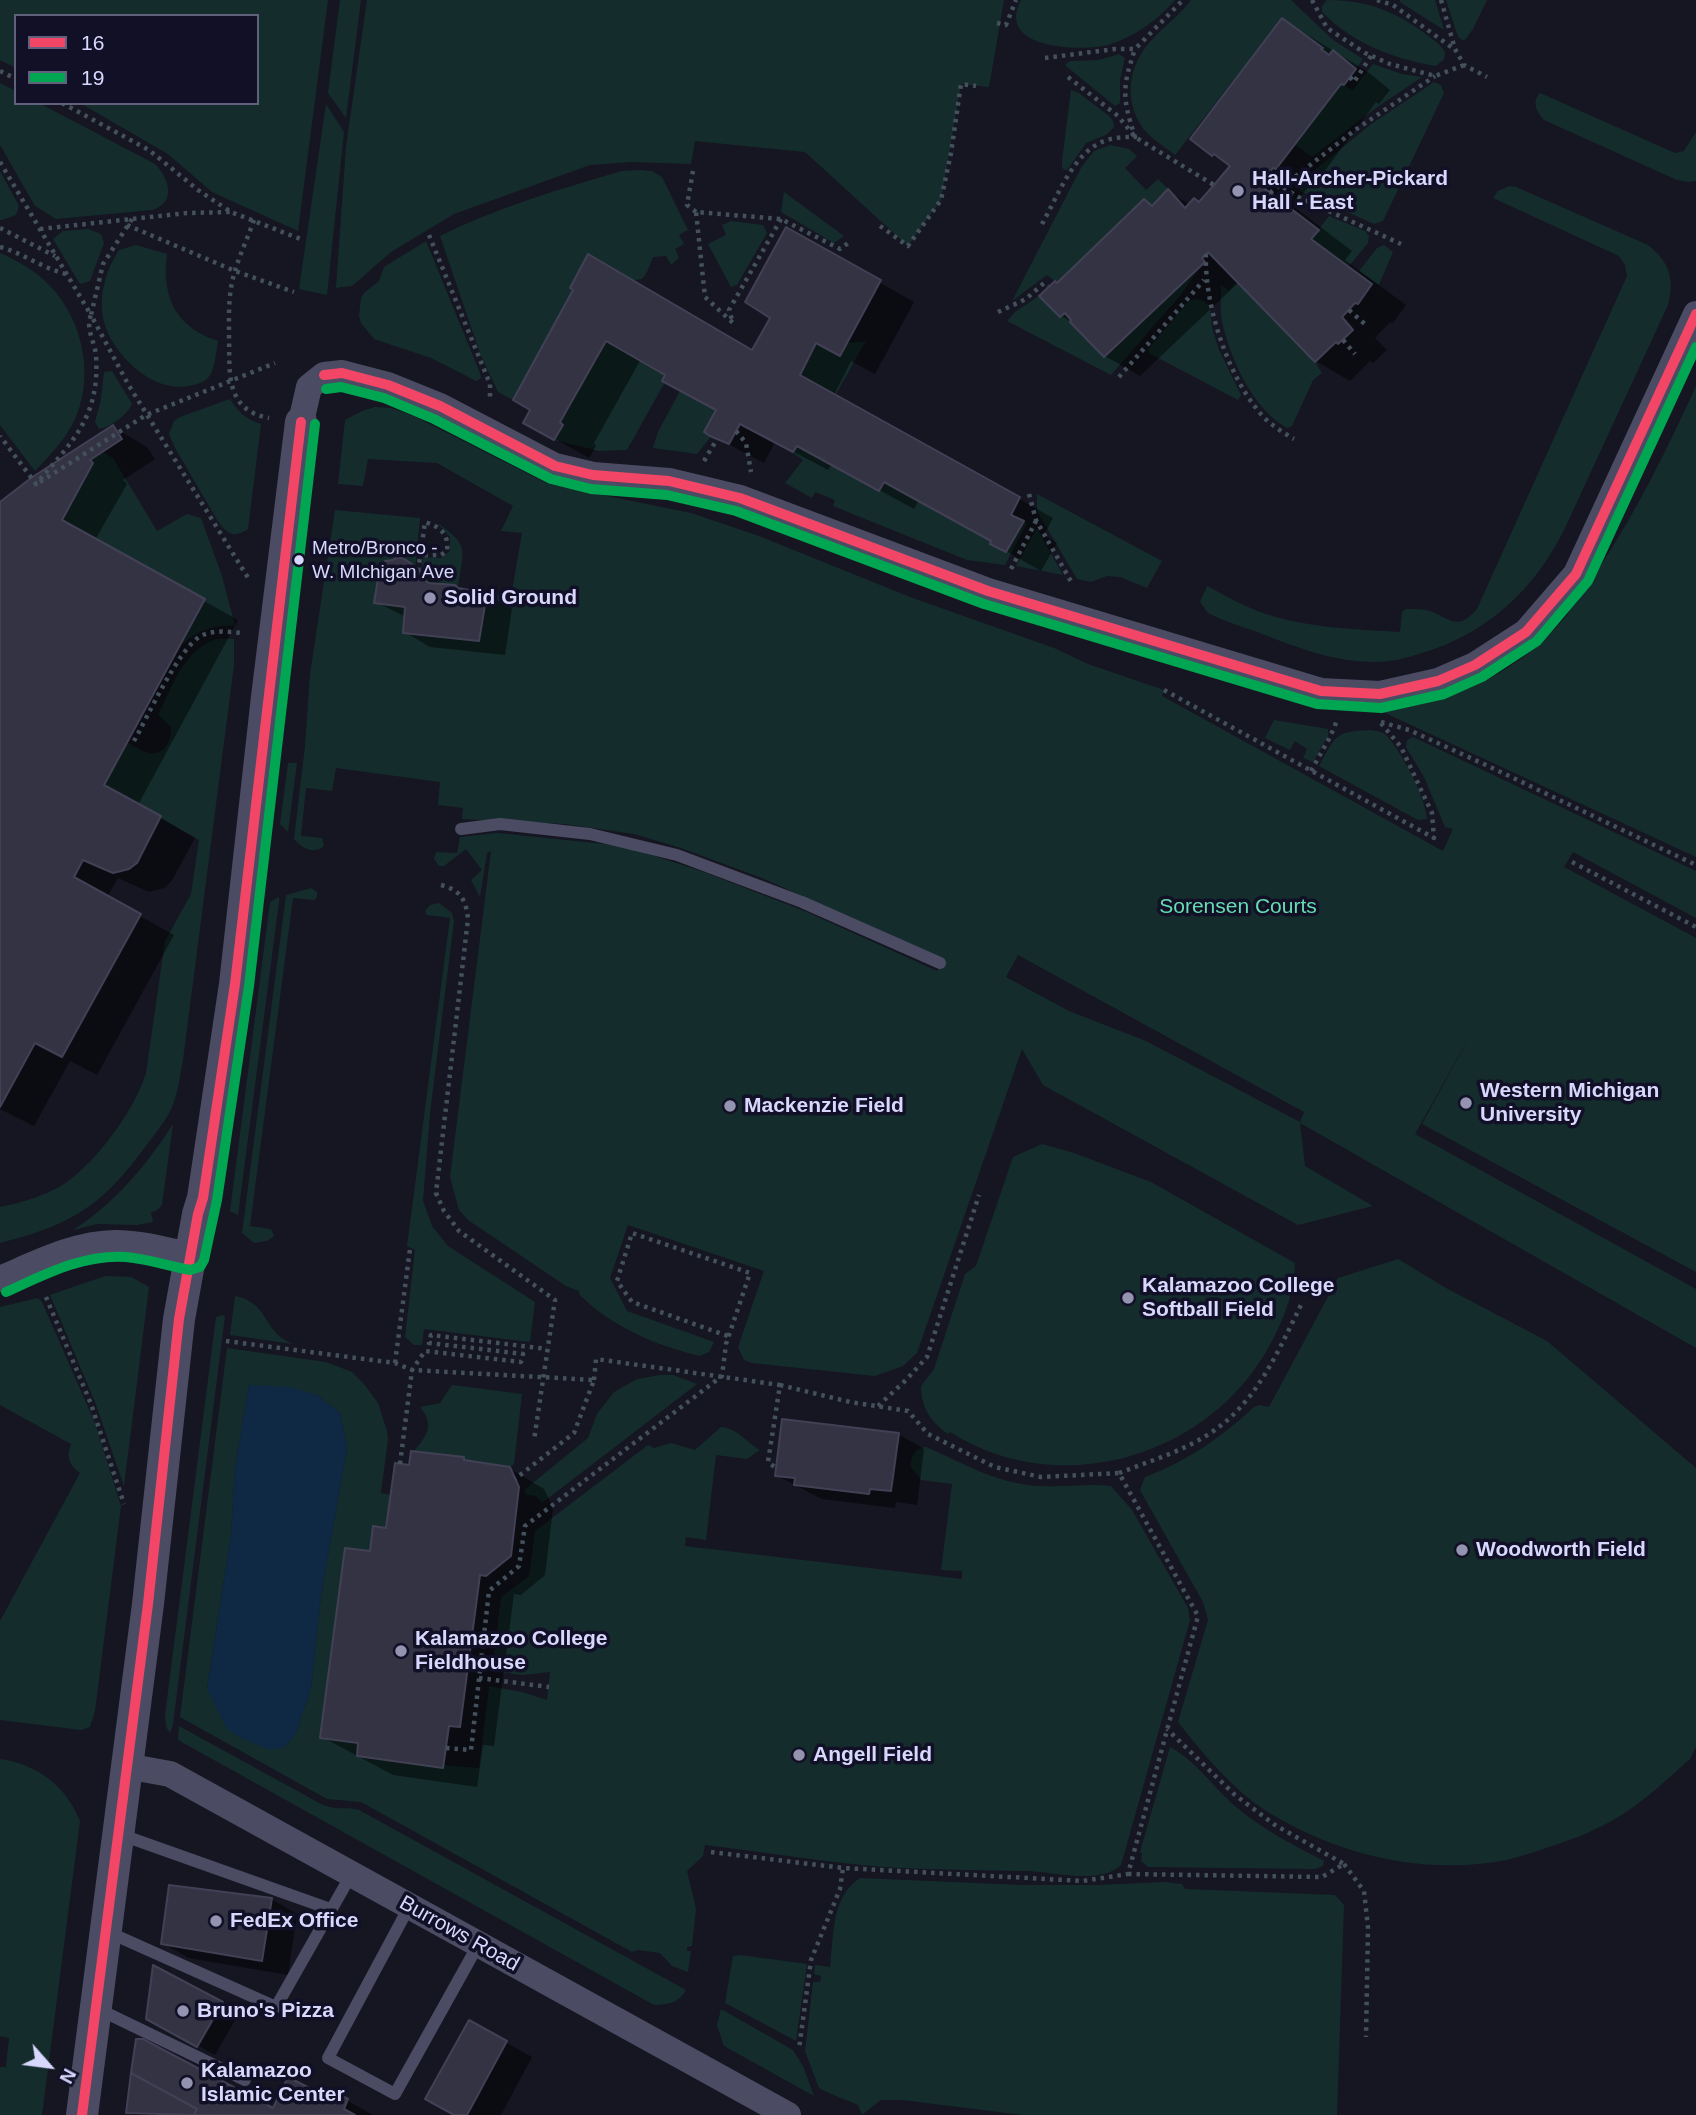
<!DOCTYPE html>
<html>
<head>
<meta charset="utf-8">
<style>
	body { margin:0 }
	#map { position:relative; width:1696px; height:2115px; overflow:hidden; background:#161522; font-family:Helvetica,sans-serif }
	canvas { display:block }
	.legend { position:absolute; left:14px; top:14px; width:245px; height:91px; box-sizing:border-box; background:#121027; border:2px solid #61607d; margin:0; padding:9px 12px; list-style:none; font-size:21px; color:#d8d8fe }
	.legend li { display:flex; align-items:center; gap:14px; height:35px }
	.legend b { width:35px; border:2px solid #61607d }
	.north { position:absolute; left:14px; top:2031px; width:70px; height:70px; -webkit-text-stroke:5px #121027; paint-order:stroke; rotate:118deg; font-size:19px; font-weight:700; line-height:28px; text-align:center; color:#d8d8fe }
	.north::after { content:''; display:block; margin:auto; width:24px; height:32px; background:#d8d8fe; clip-path:polygon(50% 0,100% 100%,50% 72%,0 100%) }
</style>
</head>
<body>
<div id="map">
<canvas width="1696" height="2115"></canvas>
<ul class="legend">
<li><b style="height:9px;background:#f34667"></b>16</li>
<li><b style="height:9px;background:#00a651"></b>19</li>
</ul>
<div class="north">N</div>
</div>
<script>
const context = document.querySelector('canvas').getContext('2d');
context.lineJoin = 'round';
function fillPath(path, color) { context.fillStyle = color; context.fill(path, 'evenodd'); }
function trace(path, color, width, dash) { context.strokeStyle = color; context.lineWidth = width; context.lineCap = dash ? 'butt' : 'round'; context.setLineDash(dash || []); context.stroke(path); }
function label(font, color, halo, rows, align = 'center') {
  context.font = font + ' Helvetica,sans-serif'; context.lineWidth = 7; context.setLineDash([]); context.textBaseline = 'middle'; context.strokeStyle = halo; context.fillStyle = color; for (const [text, x, y, turn = 0] of rows) {
    context.save(); context.translate(x, y); context.rotate((+turn || 0) * Math.PI / 180); context.textAlign = isNaN(turn) ? turn : align; if (halo) context.strokeText(text, 0, 0); context.fillText(text, 0, 0); context.restore();
  }
}
fillPath(new Path2D(`
	M0,0H328L298,231L212,192L168,154L80,103H257V16H16V68L0,60Z
	M340,0H361L346,118L328,93Z
	M367,0H1004L989,87L961,84L941,200L908,246L805,152L695,141L691,164L631,162L590,165L454,214L391,252L352,286L336,288L346,146Z
	M1021,0H1175C1158,20 1134,37 1108,45C1080,52 995,49 1021,0Z
	M1191,0H1291L1333,40L1363,59L1356,69L1334,50L1329,55L1321,49L1322,47L1282,18L1175,155C1165,147 1150,138 1142,127C1124,100 1128,66 1150,42C1163,27 1179,16 1191,0Z
	M1327,0C1375,0 1404,16 1440,45L1445,52L1444,59L1436,66C1391,58 1354,44 1322,12V6Z
	M1400,0H1435L1444,30L1400,2Z
	M1446,0H1487L1473,29L1464,41L1458,37Z
	M1119,54L1125,58L1120,80V103L1115,106L1066,66V64L1070,61L1099,60Z
	M1373,64L1402,74L1422,77L1376,108L1312,157L1295,145L1341,84L1353,90Z
	M1434,82L1441,85L1444,93L1383,221L1374,224L1300,191V182L1370,125Z
	M0,83L16,91V103H39L155,164C169,178 177,203 152,210L56,219L35,206L0,145Z
	M1071,90L1079,93L1109,116L1113,121L1114,127L1106,135L1086,143L1068,169L1065,170L1062,168V161Z
	M1540,93L1675,153L1684,151L1696,132V181L1688,182L1677,180L1544,120C1537,112 1531,102 1540,93Z
	M326,104L344,132L327,295L299,289Z
	M1110,145L1129,149L1137,156L1125,168L1146,190L1158,179L1168,189L1152,206L1144,200L1057,283L1047,275L1012,301L1082,166L1094,151Z
	M639,170L652,171L662,177L688,230L679,235L684,244L675,249L679,258L671,265L666,256L653,257L647,272L642,279L573,290L513,400L498,392L481,356L440,236C498,207 560,189 622,171Z
	M0,171L19,206L16,215L2,220H0Z
	M1509,186L1516,187L1648,245C1669,262 1675,278 1668,305L1565,528C1536,588 1487,634 1422,653C1407,658 1392,662 1375,662C1334,662 1295,647 1257,632C1241,626 1223,621 1208,613L1200,602L1207,586C1226,596 1245,607 1266,614C1308,628 1355,629 1400,632L1402,612L1406,609C1414,609 1423,609 1430,611C1452,620 1458,631 1477,609L1627,276L1625,265L1619,256L1493,198L1498,191Z
	M784,192L844,236L834,243L781,212Z
	M1329,216L1365,231L1369,236L1368,243L1349,266L1311,239Z
	M731,221L763,225L767,233L737,285L731,287L708,244L726,235L722,225Z
	M88,229L101,234L104,243L90,281L80,284L53,239L63,231Z
	M426,241L480,373L481,378L476,381L431,358L374,339L361,323L359,316L361,298L364,293L379,281L384,267Z
	M136,245L167,254C161,296 176,328 218,341C216,351 215,370 208,378C203,383 195,385 188,386C153,393 113,355 104,322C98,298 105,271 119,250Z
	M1384,245L1393,252L1379,285L1359,271L1377,248Z
	M0,253C18,261 36,271 49,285C84,320 96,381 72,425C63,442 48,457 35,471L0,425Z
	M1201,266L1180,296L1111,375L1007,321L1015,312L1039,296L1060,317L1065,313L1071,320V322L1104,357Z
	M1237,282L1315,362L1322,373L1313,380L1292,426L1287,428C1252,408 1231,360 1222,322C1220,310 1221,296 1221,284L1228,291Z
	M1197,299L1204,301L1210,306L1212,328L1219,350L1241,395L1238,400L1149,353L1148,349L1189,301Z
	M606,341L665,375V382L627,450L599,451L554,440L563,425L560,422Z
	M866,341L836,394L800,375L816,343L840,356L847,343Z
	M112,371L132,404C127,415 111,427 99,429L95,422L101,399L104,372Z
	M1696,386V857L1383,712C1435,703 1483,688 1526,655C1557,632 1578,602 1598,570C1636,512 1667,450 1696,386Z
	M680,391L716,410L704,432L710,436L709,439L697,454L653,448L658,432Z
	M230,399C238,412 247,420 261,424L248,529C232,540 225,532 216,518L175,448L169,434L174,421L180,417Z
	M375,407L391,408L416,417L548,484L691,513L759,536L910,597L1054,648L1088,664L1164,690L1162,696L1443,851L1453,829L1445,827L1424,777L1406,747L1407,740L1413,737L1696,871V918L1573,852L1564,867L1696,938V1272L1422,1124L1475,1027L1415,1134L1696,1289V1348L1300,1123L1305,1166L1373,1206L1298,1225L1043,1085L1022,1049L917,1353L903,1366L875,1376L752,1363L744,1360L738,1347L764,1271L628,1225L610,1278L627,1311L714,1342L709,1352L700,1356C657,1346 610,1326 579,1294V1291L566,1286L468,1220L459,1210L450,1177L491,851L487,853L480,897L471,880L482,870L466,849L444,866H439L434,859L436,852L457,853L460,837L498,833L624,846L704,872L807,912L937,971L943,959L762,878L681,848L634,834L565,824L462,819L463,808L438,805L440,782L336,768L332,791L306,788L301,836L322,838L324,846C313,855 302,848 294,839L305,746L310,674L335,510L420,518L415,571L412,570L403,558L385,561L384,579H378L374,602L405,607L403,633L479,641L487,593L511,596L522,533L501,531L513,506L437,463L368,459L363,486L338,484L345,420L362,411ZM1018,955L1304,1112L1300,1122L1146,1041L1069,1011L1006,977Z
	M797,446L878,491L884,482L991,541V544L1006,552L1024,521L1027,523L1005,565L967,560L833,506L835,500L815,492L812,498L785,483L803,460L793,453Z
	M103,452L113,458L157,531L187,514L201,518L222,576L235,626C211,624 196,632 179,647L205,599L62,520L93,463L90,460Z
	M1037,494L1162,561L1147,588L1120,577L1107,576L1091,582L1077,579L1037,511Z
	M437,523C471,546 463,550 458,588L455,585L429,583L426,581L425,572L421,571L423,557L441,558L450,551V537Z
	M1037,528L1063,575L1016,566Z
	M216,639H234V665L183,1060C180,1075 178,1093 172,1107C166,1121 154,1135 145,1147C101,1207 71,1225 0,1243V1207C24,1202 52,1194 71,1179C101,1155 135,1109 146,1073L165,941L191,894L199,840L104,785L127,742C134,746 141,751 149,753C164,756 174,739 170,726L158,715C172,687 183,651 216,639Z
	M1274,720L1328,729V736L1313,762L1303,758L1307,749L1295,741L1290,750L1265,738Z
	M1371,730C1377,731 1383,732 1387,736C1402,753 1425,796 1427,819L1418,820L1319,766C1337,734 1334,732 1371,730Z
	M288,763H297L288,832L280,824Z
	M311,888L317,892V897L314,900L293,898L250,1226L271,1229L274,1236L267,1241L254,1243L242,1233L286,895Z
	M279,897V902L238,1215L230,1211L270,902Z
	M439,903L452,913L454,921L430,1113L423,1201L432,1226L448,1246L535,1302L530,1342L424,1329L422,1345H414L405,1337L415,1250L407,1246L450,918L427,915L425,911L430,905Z
	M173,1124L162,1205L156,1211L151,1212L153,1222L137,1225L97,1224L73,1230C115,1203 146,1166 173,1124Z
	M1042,1144L1074,1153L1151,1182L1295,1263C1295,1288 1285,1316 1273,1339C1215,1455 1062,1503 950,1432L948,1434C931,1422 921,1408 921,1386L934,1369L965,1274L976,1266L1013,1157Z
	M1398,1259L1446,1288L1547,1341L1696,1468V1747L1690,1759C1668,1778 1646,1800 1620,1816C1599,1829 1576,1838 1552,1846C1537,1851 1522,1856 1507,1860C1425,1876 1337,1855 1268,1812C1233,1790 1203,1754 1178,1722L1208,1620L1203,1602L1140,1490L1145,1477C1187,1461 1221,1438 1254,1407L1260,1405L1269,1407L1338,1278Z
	M105,1276L131,1277L149,1287L124,1486L95,1402L50,1295Z
	M235,1296C270,1303 262,1332 293,1344L230,1335Z
	M38,1298L42,1302L95,1423L121,1506L95,1711L90,1727L81,1730L0,1720V1621L80,1473C69,1465 66,1457 71,1444L0,1405V1307Z
	M222,1315L225,1316L173,1724L170,1733L166,1727L165,1715L216,1317Z
	M227,1348L326,1362L352,1372L364,1384L378,1403L387,1431L388,1439L381,1493L391,1495L386,1528L373,1526L370,1551L345,1549L320,1738L358,1743L357,1756L443,1768L444,1765L479,1768L489,1686L522,1692L547,1700L550,1672L522,1675L492,1671L501,1597L529,1576L535,1531L648,1445L654,1448L671,1443L695,1450L721,1427C737,1428 746,1442 760,1450L747,1459L716,1455L706,1540L686,1537L685,1546L962,1579V1571L941,1570L952,1484L921,1480L910,1466C912,1456 914,1448 926,1447C959,1461 992,1481 1029,1485C1057,1489 1085,1483 1111,1486L1132,1510L1188,1608L1190,1620L1121,1865C1101,1885 1053,1872 1028,1871C980,1870 932,1870 884,1867C824,1862 764,1852 705,1845L703,1856L687,1871L696,1909L692,1946L687,1947V1951H691L688,1972L672,1966L660,1953L638,1950L632,1952L361,1802L327,1799L180,1717ZM249,1385L317,1395L340,1413L347,1448L321,1595L311,1688L296,1733L286,1746L207,1688L231,1535L235,1468Z
	M660,1375H673L697,1384L542,1503L536,1496L527,1495L524,1490L588,1438L597,1414L614,1392L637,1379Z
	M452,1385L522,1394L514,1464L510,1467L464,1460L463,1457L414,1451C427,1436 435,1425 420,1407L440,1403Z
	M179,1726L321,1804C335,1811 345,1806 359,1810L686,1990C678,2004 668,2004 654,2005L178,1740Z
	M1170,1747C1196,1761 1214,1788 1235,1806C1261,1829 1294,1845 1324,1861L1323,1866L1315,1869L1148,1867L1141,1861L1142,1853L1140,1852Z
	M0,1759C37,1764 66,1786 80,1821L42,2115H0V2067H6L9,2038L0,2036Z
	M860,1878L1022,1885H1098L1165,1882L1182,1884L1185,1889L1335,1895L1344,1905L1337,2115H1023L902,2100H881L862,2115L858,2105C844,2099 832,2095 819,2088L805,2051L813,1982H820L821,1976L814,1974L815,1965L830,1967C834,1935 831,1897 860,1878Z
	M740,1955L807,1964L796,2041L725,2003L733,1956Z
	M721,2009L793,2050L803,2066L814,2096L724,2046L717,2025Z`), '#142d2c');
fillPath(new Path2D(`
	M249,1385L289,1387L317,1395L340,1413L347,1448L321,1595L311,1688L296,1733L286,1746L279,1749H269L243,1739L227,1729L207,1689L231,1535L235,1468Z`), '#0f2945');
fillPath(new Path2D(`
	M1283,20L1368,72L1390,90L1379,104L1376,102L1312,188L1309,186L1293,206L1352,251L1345,260L1406,305L1393,323L1390,322L1375,338L1387,350L1373,363L1370,361L1350,381L1316,361L1239,282L1140,376L1105,356L1074,323L1061,316L1058,285L1144,202L1153,207L1168,192L1191,205L1200,203L1232,166L1213,155Z
	M787,230L914,302L875,374L851,361L834,395L1053,518L1044,535L1057,543L1041,571L992,543L993,541L919,500L914,509L832,464L828,470L775,442L764,463L741,451L706,431L718,410L668,375L641,359L594,443L596,446L589,458L525,422L532,410L576,289L753,353L772,318Z
	M113,427L147,447L155,459L123,480L127,484L95,540L238,620L138,805L195,838L171,882L164,888L149,892L118,878L107,898L174,935L97,1075L70,1061L34,1126L0,1109V504Z
	M402,559L445,586L486,594L512,609L505,655L430,647L405,632L406,617L376,602L385,581Z
	M898,1434L924,1449L917,1505L896,1502L895,1508L822,1499L776,1475Z
	M463,1459L470,1462L510,1469L544,1489L553,1508L545,1575L521,1595L514,1594L494,1746L483,1745L477,1787L393,1775L322,1737L371,1553L388,1529L410,1467Z
	M271,1899L297,1914L288,1975L189,1958L163,1943Z
	M154,1968L239,2013L215,2055L148,2018Z
	M469,2022L532,2057L501,2115H456Z
	M336,2094L373,2115H132L128,2112L273,2111L332,2102Z`), '#0007');
const building = new Path2D(`
	M1282,18L1323,48L1321,49L1329,55L1333,50L1356,69L1344,85L1341,84L1276,169L1273,168L1260,185L1319,230L1311,239L1372,284L1358,304L1355,303L1342,317L1353,330L1338,344L1336,342L1315,362L1208,252L1202,258L1205,262L1104,357L1070,322L1071,320L1065,313L1060,317L1039,296L1055,281L1057,283L1144,199L1152,206L1168,189L1185,208L1194,198L1199,202L1214,185L1230,166L1214,154L1212,156L1190,139Z
	M786,227L881,280L840,356L816,343L800,375L1020,497L1011,515L1024,521L1006,552L990,544L991,541L884,482L879,491L797,446L793,452L740,424L729,444L710,436L704,432L716,410L662,381L665,375L606,341L560,422L563,425L554,440L523,423L530,410L513,400L573,290L570,288L588,254L752,350L770,318L745,302Z
	M113,425L122,439L90,460L93,463L62,520L205,599L104,785L161,816L137,863L129,869L113,873L83,860L74,877L141,914L62,1057L35,1043L0,1107V502L31,478Z
	M396,558H403L413,565L412,570L425,572L426,581L429,583L455,585L458,588L487,593L479,641L403,633L405,607L374,603L378,579H384L385,561L393,560Z
	M782,1419L899,1433L891,1491L870,1489L869,1494L794,1485L795,1478L775,1476Z
	M411,1451L464,1457V1460L510,1467L519,1487L511,1556L486,1576L480,1575L460,1727L449,1726L443,1768L357,1756L358,1743L320,1738L345,1548L370,1551L373,1526L386,1528L395,1463L409,1465Z
	M169,1885L272,1898L262,1961L161,1944Z
	M153,1965L223,2002L197,2047L146,2019Z
	M469,2020L507,2041L467,2115H454L425,2099Z
	M136,2039H143L273,2108L288,2077L331,2099L335,2092L348,2099L344,2109L355,2115H194L197,2109L131,2073Z
	M131,2073L197,2109L194,2115L126,2113Z`);
fillPath(building, '#343344');
trace(building, '#424055', 2);
trace(new Path2D(`
	M1312,0L1327,28L1365,53L1390,64L1435,76L1464,65
	M1377,0L1393,5L1454,49
	M1441,0L1455,49L1464,65L1487,77
	M997,23L1006,25L1016,0
	M1045,58L1115,49H1135L1183,0
	M0,71L16,79
	M1068,77L1118,116L1135,137L1214,185
	M1350,77L1354,82L1371,56
	M62,103L149,150L198,190L231,212L303,240
	M0,162L91,315C85,329 95,341 96,356C100,417 72,442 36,484L0,436
	M693,171L687,205L696,212
	M1282,187L1355,130L1435,76
	M1270,193L1280,185L1296,196L1401,244
	M132,219L103,264L91,315L128,384L250,581
	M781,219L729,310L733,323L705,297L696,212L781,219L840,249L851,241
	M254,220C248,237 240,254 235,271C228,293 229,313 229,336C230,371 224,410 269,418
	M1042,224C1058,196 1074,150 1107,140C1116,137 1126,137 1135,137C1122,97 1122,88 1135,49
	M127,225L235,271L294,292
	M880,226L908,246L941,200L951,153L961,84L976,86
	M0,228L55,256
	M40,229L187,213L230,212
	M429,235L490,384V401
	M0,247C23,253 42,268 66,274
	M1206,254C1204,302 1226,370 1256,408C1266,422 1279,430 1294,439
	M1349,310L1367,326
	M998,312L1026,299L1044,283L1048,286
	M1343,340L1355,354
	M1119,377L1204,280
	M736,431L746,443L751,472
	M704,461L717,439
	M40,482L146,415L275,363
	M1029,494L1036,520L1073,585
	M1011,569L1036,521
	M418,571L425,522C440,527 449,533 447,551L441,555H420
	M1164,690L1434,838L1432,813L1401,747L1380,722
	M1381,722L1409,730L1486,765L1696,865
	M134,741C148,716 177,652 199,637C212,629 229,632 243,633
	M1311,771L1330,737L1338,718
	M1572,862L1696,927
	M441,885C460,890 466,899 468,919L436,1193L444,1211L459,1231L555,1300L534,1440
	M46,1297L91,1404L124,1504
	M226,1341L395,1363L412,1370L594,1380L574,1433L515,1479
	M395,1363L410,1249
	M594,1380L596,1359L780,1385L768,1462L776,1468
	M780,1385L850,1402L908,1411L928,1434L995,1467L1041,1477L1119,1473L1198,1616L1128,1874L1083,1881L843,1868L840,1889L811,1960L799,2049
	M878,1406L906,1380L927,1357L979,1195
	M400,1464L412,1370L425,1351L521,1362L523,1354L429,1343L431,1335L547,1349
	M1119,1473C1150,1461 1184,1451 1212,1432C1258,1401 1279,1349 1303,1301
	M479,1678L549,1687
	M446,1748L471,1750L489,1591L519,1566L525,1526L722,1376L726,1344L750,1273L632,1233L617,1281L632,1302L728,1336
	M711,1852L843,1868
	M1344,1864L1364,1891L1368,1928L1366,2037
	M1128,1874L1322,1877L1344,1864L1275,1825L1235,1795L1167,1729`), '#44515d', 4.5, [3.5, 5]);
trace(new Path2D(`
	M461,829L500,824L590,834L677,855L802,902L940,963
	M119,1834L330,1909
	M409,1907L328,2058L395,2094L478,1945
	M108,1932L276,2007L351,1875
	M96,2008L245,2080`), '#4b4c63', 12);
trace(new Path2D(`
	M301,422L309,387L324,375L342,373L388,385L440,406L555,466L593,475L669,481L740,498L988,591L1321,691L1380,694L1438,681L1475,665L1526,632L1576,574L1696,314
	M0,1279C35,1264 76,1243 115,1243C141,1243 166,1250 191,1256
	M126,1766L170,1774L788,2115`), '#4b4c63', 26);
trace(new Path2D(`
	M82,2115L148,1604L179,1319L198,1214L203,1198L235,984L267,697L301,422`), '#4b4c63', 32);
trace(new Path2D(`
	M324,375L342,373L388,385L440,406L555,466L593,475L669,481L740,498L988,591L1321,691L1380,694L1438,681L1475,665L1526,632L1576,574L1696,314
	M82,2115L148,1604L179,1319L198,1214L203,1198L235,984L301,422`), '#f34667', 10);
trace(new Path2D(`
	M326,389L341,387L384,398L434,419L551,479L591,489L667,495L736,511L984,604L1317,704L1381,708L1444,694L1482,677L1537,641L1588,581L1696,347
	M6,1292C44,1275 83,1254 126,1257C148,1259 169,1266 190,1270L200,1267L204,1260L217,1200L249,986L315,424`), '#00a651', 10);
for (const [x, y, r, color] of [
	[1238,191,7,"#9494b1"],
	[299,560,6,"#d8d8fe"],
	[430,598,7,"#9494b1"],
	[1466,1103,7,"#9494b1"],
	[730,1106,7,"#9494b1"],
	[1128,1298,7,"#9494b1"],
	[1462,1550,7,"#9494b1"],
	[401,1651,7,"#9494b1"],
	[799,1755,7,"#9494b1"],
	[216,1921,7,"#9494b1"],
	[183,2011,7,"#9494b1"],
	[187,2083,7,"#9494b1"]
]) { const dot = new Path2D(); dot.arc(x, y, r, 0, 2 * Math.PI); context.fillStyle = color; context.fill(dot); trace(dot, '#121027', 2.5); }
label('19px', '#d8d8fe', '#121027', [
	["Metro/Bronco -",312,549],
	["W. MIchigan Ave",312,573]
], 'left');
label('bold 21px', '#d8d8fe', '#121027', [
	["Hall-Archer-Pickard",1252,179],
	["Hall - East",1252,203],
	["Solid Ground",444,598],
	["Western Michigan",1480,1091],
	["University",1480,1115],
	["Mackenzie Field",744,1106],
	["Kalamazoo College",1142,1286],
	["Softball Field",1142,1310],
	["Woodworth Field",1476,1550],
	["Kalamazoo College",415,1639],
	["Fieldhouse",415,1663],
	["Angell Field",813,1755],
	["FedEx Office",230,1921],
	["Bruno's Pizza",197,2011],
	["Kalamazoo",201,2071],
	["Islamic Center",201,2095]
], 'left');
label('21px', '#64ddb0', '#121027', [
	["Sorensen Courts",1238,907]
]);
label('21px', '#d8d8fe', '#121027', [
	["Burrows Road",459,1934,29]
]);
</script>
</body>
</html>
